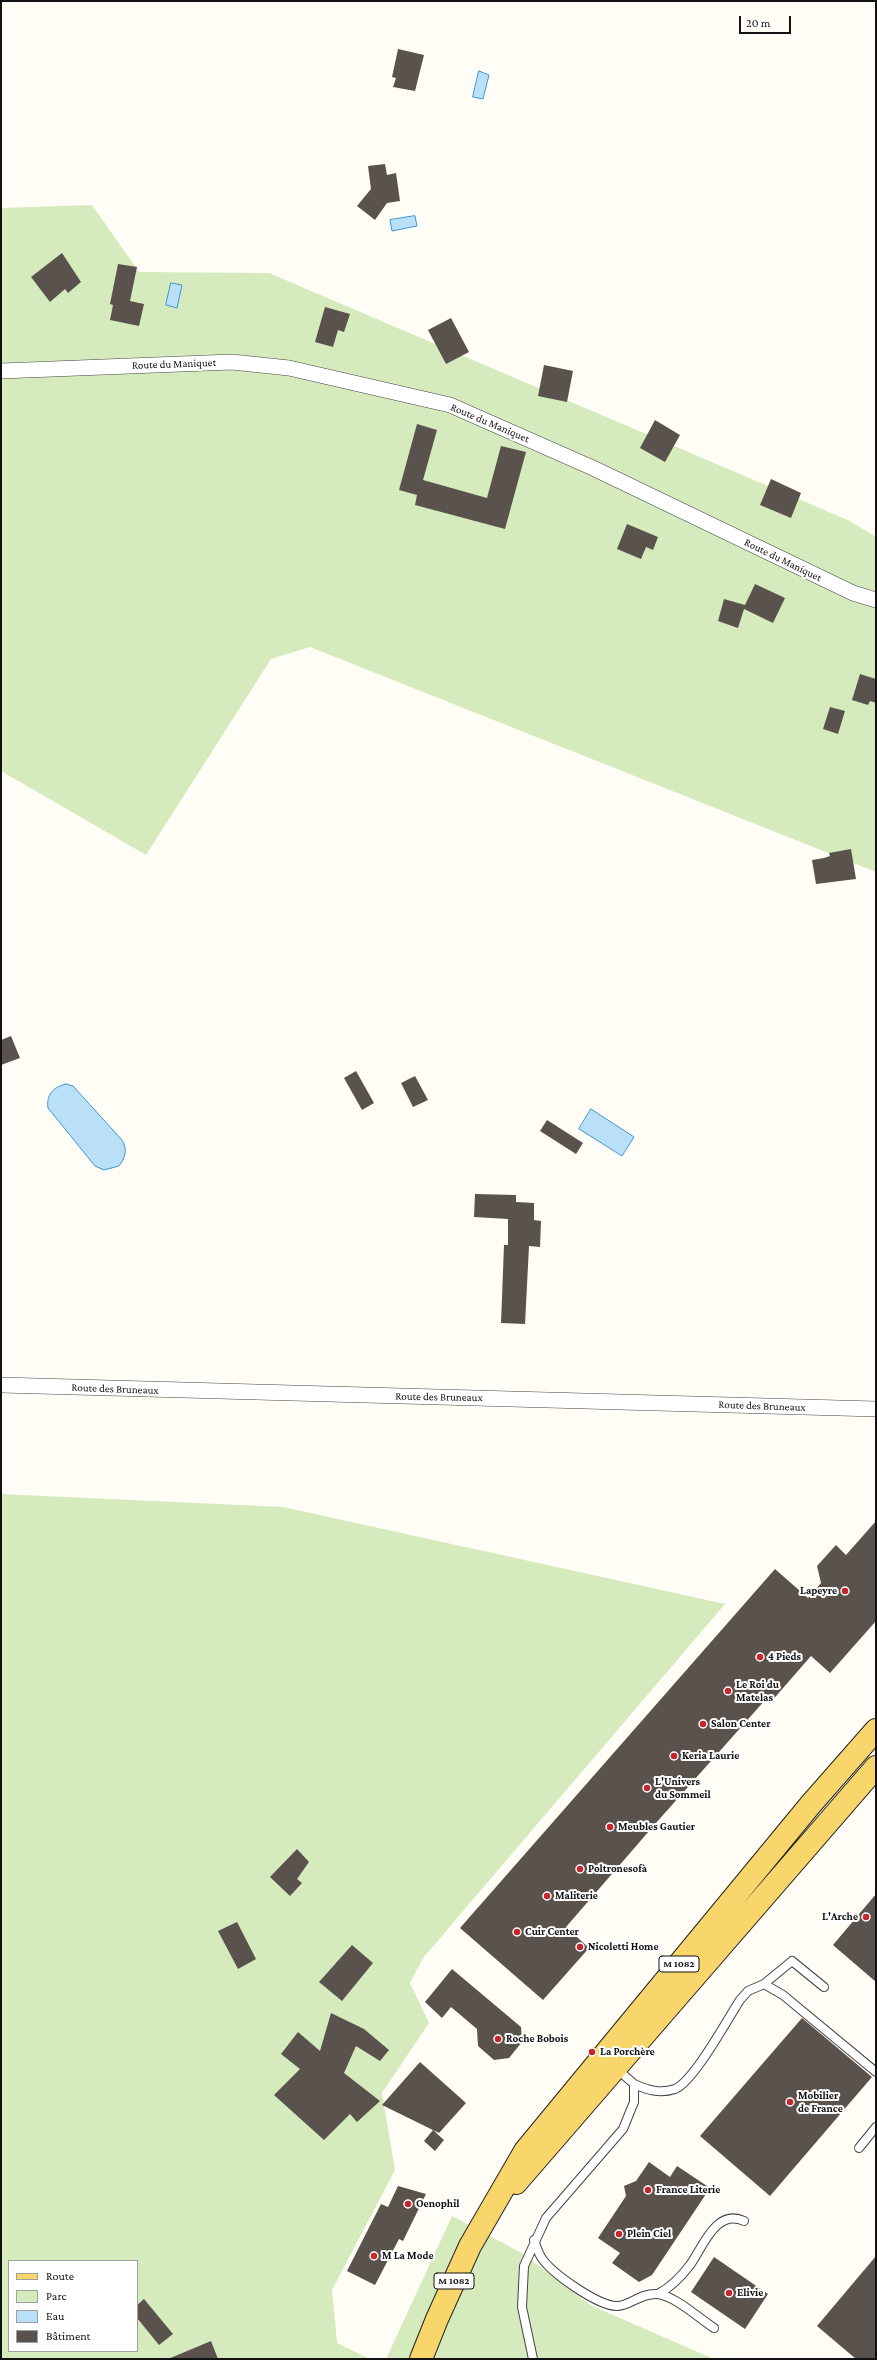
<!DOCTYPE html>
<html>
<head>
<meta charset="utf-8">
<style>
	body { margin:0 }
	#map { position:relative; width:877px; height:2360px; overflow:hidden; background:#fffdf5; font-family:"Crimson Pro",serif }
	canvas { display:block }
	.frame { position:absolute; inset:0; border:2px solid #111; pointer-events:none }
	.legend { position:absolute; left:8px; top:2260px; width:130px; height:92px; box-sizing:border-box; background:#fff; border:1px solid #a0a0a0; margin:0; padding:5px 7px; list-style:none; font-size:12px; color:#111 }
	.legend li { display:flex; align-items:center; gap:8px; height:20px }
	.legend b { width:20px; border:1px solid #a0a0a0 }
	.scale { position:absolute; left:739px; top:16px; width:52px; height:18px; box-sizing:border-box; border:2px solid #111; border-top:0; padding-left:5px; font-size:12px; line-height:14px; white-space:nowrap; color:#111; -webkit-text-stroke:3px #fff; paint-order:stroke }
</style>
</head>
<body>
<div id="map">
<canvas width="877" height="2360"></canvas>
<div class="frame"></div>
<ul class="legend">
<li><b style="height:5px;background:#f9d66b"></b>Route</li>
<li><b style="height:11px;background:#d5ebbd"></b>Parc</li>
<li><b style="height:11px;background:#b9e0f7"></b>Eau</li>
<li><b style="height:11px;background:#5a524d"></b>Bâtiment</li>
</ul>
<div class="scale">20 m</div>
</div>
<script>
const context = document.querySelector('canvas').getContext('2d');
context.lineJoin = 'round';
function fillPath(path, color) { context.fillStyle = color; context.fill(path, 'evenodd'); }
function trace(path, color, width, dash) { context.strokeStyle = color; context.lineWidth = width; context.lineCap = dash ? 'butt' : 'round'; context.setLineDash(dash || []); context.stroke(path); }
function label(font, color, halo, rows, align = 'center') {
  context.font = font + ' "Crimson Pro",serif'; context.lineWidth = 4; context.setLineDash([]); context.textBaseline = 'middle'; context.strokeStyle = halo; context.fillStyle = color; for (const [text, x, y, turn = 0] of rows) {
    context.save(); context.translate(x, y); context.rotate((+turn || 0) * Math.PI / 180); context.textAlign = isNaN(turn) ? turn : align; if (halo) context.strokeText(text, 0, 0); context.fillText(text, 0, 0); context.restore();
  }
}
fillPath(new Path2D(`
	M92,205L139,272L269,273L850,521L876,537V872L310,647L271,659L146,855L1,771V208Z
	M1,1494L283,1507L725,1604L423,1958L410,1983L429,2023L382,2093L395,2170L332,2290L337,2343L370,2359H1ZM9,2261H137V2351H9Z
	M452,2216L522,2253L590,2305L714,2359H386Z`), '#d5ebbd');
const water = new Path2D(`
	M479,71L489,75L483,99L473,97Z
	M415,216L417,226L392,231L390,220Z
	M171,283L182,285L177,308L166,305Z
	M66,1084L73,1086L122,1140C128,1150 125,1158 119,1166L104,1170L95,1166L48,1108C46,1095 53,1087 66,1084Z
	M591,1109L634,1137L622,1156L579,1129Z`);
fillPath(water, '#b9e0f7');
trace(water, '#3f96cf', 1);
fillPath(new Path2D(`
	M398,49L424,55L415,91L393,87L396,78L392,77Z
	M385,164L387,175L396,173L400,201L387,203L375,220L357,206L371,189L368,166Z
	M62,253L81,282L68,293L65,289L50,302L31,277Z
	M118,264L137,267L130,301L144,304L139,326L110,320L113,305L110,304Z
	M325,307L350,314L344,332L338,330L333,347L315,342Z
	M451,318L469,352L446,364L428,330Z
	M544,365L573,371L567,402L538,396Z
	M655,420L680,435L665,462L640,448Z
	M417,424L437,430L423,480L487,498L501,446L526,452L505,529L415,505L417,495L399,490Z
	M771,479L801,493L791,518L760,505Z
	M627,524L658,537L653,550L646,547L641,559L617,549Z
	M755,584L785,598L773,623L744,609L738,628L718,621L724,599L745,605Z
	M860,674L876,679V703L870,701L868,705L852,700Z
	M830,707L845,711L838,734L823,729Z
	M851,849L856,879L816,884L812,860L824,858L830,856L829,853Z
	M11,1036L20,1058L1,1065V1040Z
	M356,1071L374,1103L362,1110L344,1078Z
	M415,1076L428,1100L413,1107L401,1083Z
	M547,1120L583,1143L576,1154L540,1131Z
	M475,1194L516,1195V1202L534,1203V1220L541,1221L540,1247L529,1246L525,1324L501,1323L504,1245H508V1219L474,1217Z
	M876,1521V1621L830,1673L811,1656L770,1703L766,1699L656,1823L566,1927L589,1948L543,2000L460,1928L775,1569L808,1598L821,1583L817,1566L836,1545L846,1555Z
	M297,1849L309,1862L297,1879L302,1883L290,1896L270,1877Z
	M876,1894V1982L833,1945Z
	M237,1922L256,1959L238,1969L218,1931Z
	M352,1945L373,1963L342,2001L319,1982Z
	M452,1969L521,2027L522,2042L509,2058L494,2060L478,2046L477,2029L451,2007L442,2018L425,2002Z
	M331,2013L364,2029L389,2050L380,2061L356,2046L344,2073L380,2101L357,2122L350,2114L324,2140L274,2095L300,2069L281,2054L298,2032L320,2051Z
	M802,2018L872,2077L770,2196L700,2136Z
	M420,2062L466,2103L439,2133L382,2105Z
	M433,2130L444,2140L435,2151L424,2141Z
	M649,2162L670,2177L677,2166L710,2188L652,2275L639,2282L612,2263L620,2253L598,2238L626,2196L624,2186L636,2181Z
	M398,2186L426,2194L403,2241L399,2239L375,2285L347,2271L381,2204L388,2207Z
	M876,2256V2359H856L817,2326Z
	M714,2257L768,2294L745,2329L691,2292Z
	M144,2299L173,2334L159,2345L137,2318V2305Z
	M211,2341L218,2359H168Z`), '#5a524d');
const service = new Path2D(`
	M764,1984L783,1995L876,2072
	M634,2084C647,2090 660,2094 675,2089C694,2081 727,2020 740,2000L748,1991L764,1984L792,1961L824,1987
	M859,2148L876,2127
	M534,2240C536,2246 538,2252 541,2257C551,2273 598,2306 617,2306C630,2306 640,2293 657,2294C674,2295 700,2319 714,2328
	M658,2294C671,2287 681,2277 690,2265C703,2247 716,2208 744,2221
	M533,2359L522,2307L524,2266L546,2218L623,2129L634,2102V2084L617,2069`);
const minor = new Path2D(`
	M1,371L232,362L289,368L450,405L593,468L853,593L876,600
	M1,1385L876,1409`);
const primary = new Path2D(`
	M516,2183L876,1767
	M421,2359L437,2319L470,2246L525,2151L811,1804L876,1730`);
trace(service, '#444', 10);
trace(minor, '#444', 16);
trace(primary, '#222', 24);
trace(service, '#fff', 8);
trace(minor, '#fff', 15);
trace(primary, '#f9d66b', 22);
for (const [x, y, r, color] of [
	[845,1591,4,"#c4262e"],
	[760,1657,4,"#c4262e"],
	[728,1691,4,"#c4262e"],
	[703,1724,4,"#c4262e"],
	[674,1756,4,"#c4262e"],
	[647,1788,4,"#c4262e"],
	[610,1827,4,"#c4262e"],
	[580,1869,4,"#c4262e"],
	[547,1896,4,"#c4262e"],
	[866,1917,4,"#c4262e"],
	[517,1932,4,"#c4262e"],
	[580,1947,4,"#c4262e"],
	[498,2039,4,"#c4262e"],
	[592,2052,4,"#c4262e"],
	[790,2102,4,"#c4262e"],
	[648,2190,4,"#c4262e"],
	[408,2204,4,"#c4262e"],
	[619,2234,4,"#c4262e"],
	[374,2256,4,"#c4262e"],
	[729,2293,4,"#c4262e"]
]) { const dot = new Path2D(); dot.arc(x, y, r, 0, 2 * Math.PI); context.fillStyle = color; context.fill(dot); trace(dot, '#fff', 1.5); }
for (const [x, y, w] of [
	[679,1964,40],
	[454,2281,40]
]) { const box = new Path2D(); box.roundRect(x - w / 2, y - 8, w, 16, 3); context.fillStyle = '#fff'; context.fill(box); trace(box, '#111', 1); }
label('bold 10px', '#111', null, [
	["M 1082",679,1964],
	["M 1082",454,2281]
]);
label('11px', '#111', '#fff', [
	["Route du Maniquet",174,364,-2],
	["Route du Maniquet",490,423,23],
	["Route du Maniquet",783,560,26],
	["Route des Bruneaux",115,1389,2],
	["Route des Bruneaux",439,1397,1],
	["Route des Bruneaux",762,1406,2]
]);
label('bold 11px', '#111', '#fff', [
	["Lapeyre",837,1591,"right"],
	["4 Pieds",768,1657],
	["Le Roi du",736,1685],
	["Matelas",736,1698],
	["Salon Center",711,1724],
	["Keria Laurie",682,1756],
	["L'Univers",655,1782],
	["du Sommeil",655,1795],
	["Meubles Gautier",618,1827],
	["Poltronesofà",588,1869],
	["Maliterie",555,1896],
	["L'Arche",858,1917,"right"],
	["Cuir Center",525,1932],
	["Nicoletti Home",588,1947],
	["Roche Bobois",506,2039],
	["La Porchère",600,2052],
	["Mobilier",798,2096],
	["de France",798,2109],
	["France Literie",656,2190],
	["Oenophil",416,2204],
	["Plein Ciel",627,2234],
	["M La Mode",382,2256],
	["Elivie",737,2293]
], 'left');
</script>
</body>
</html>
